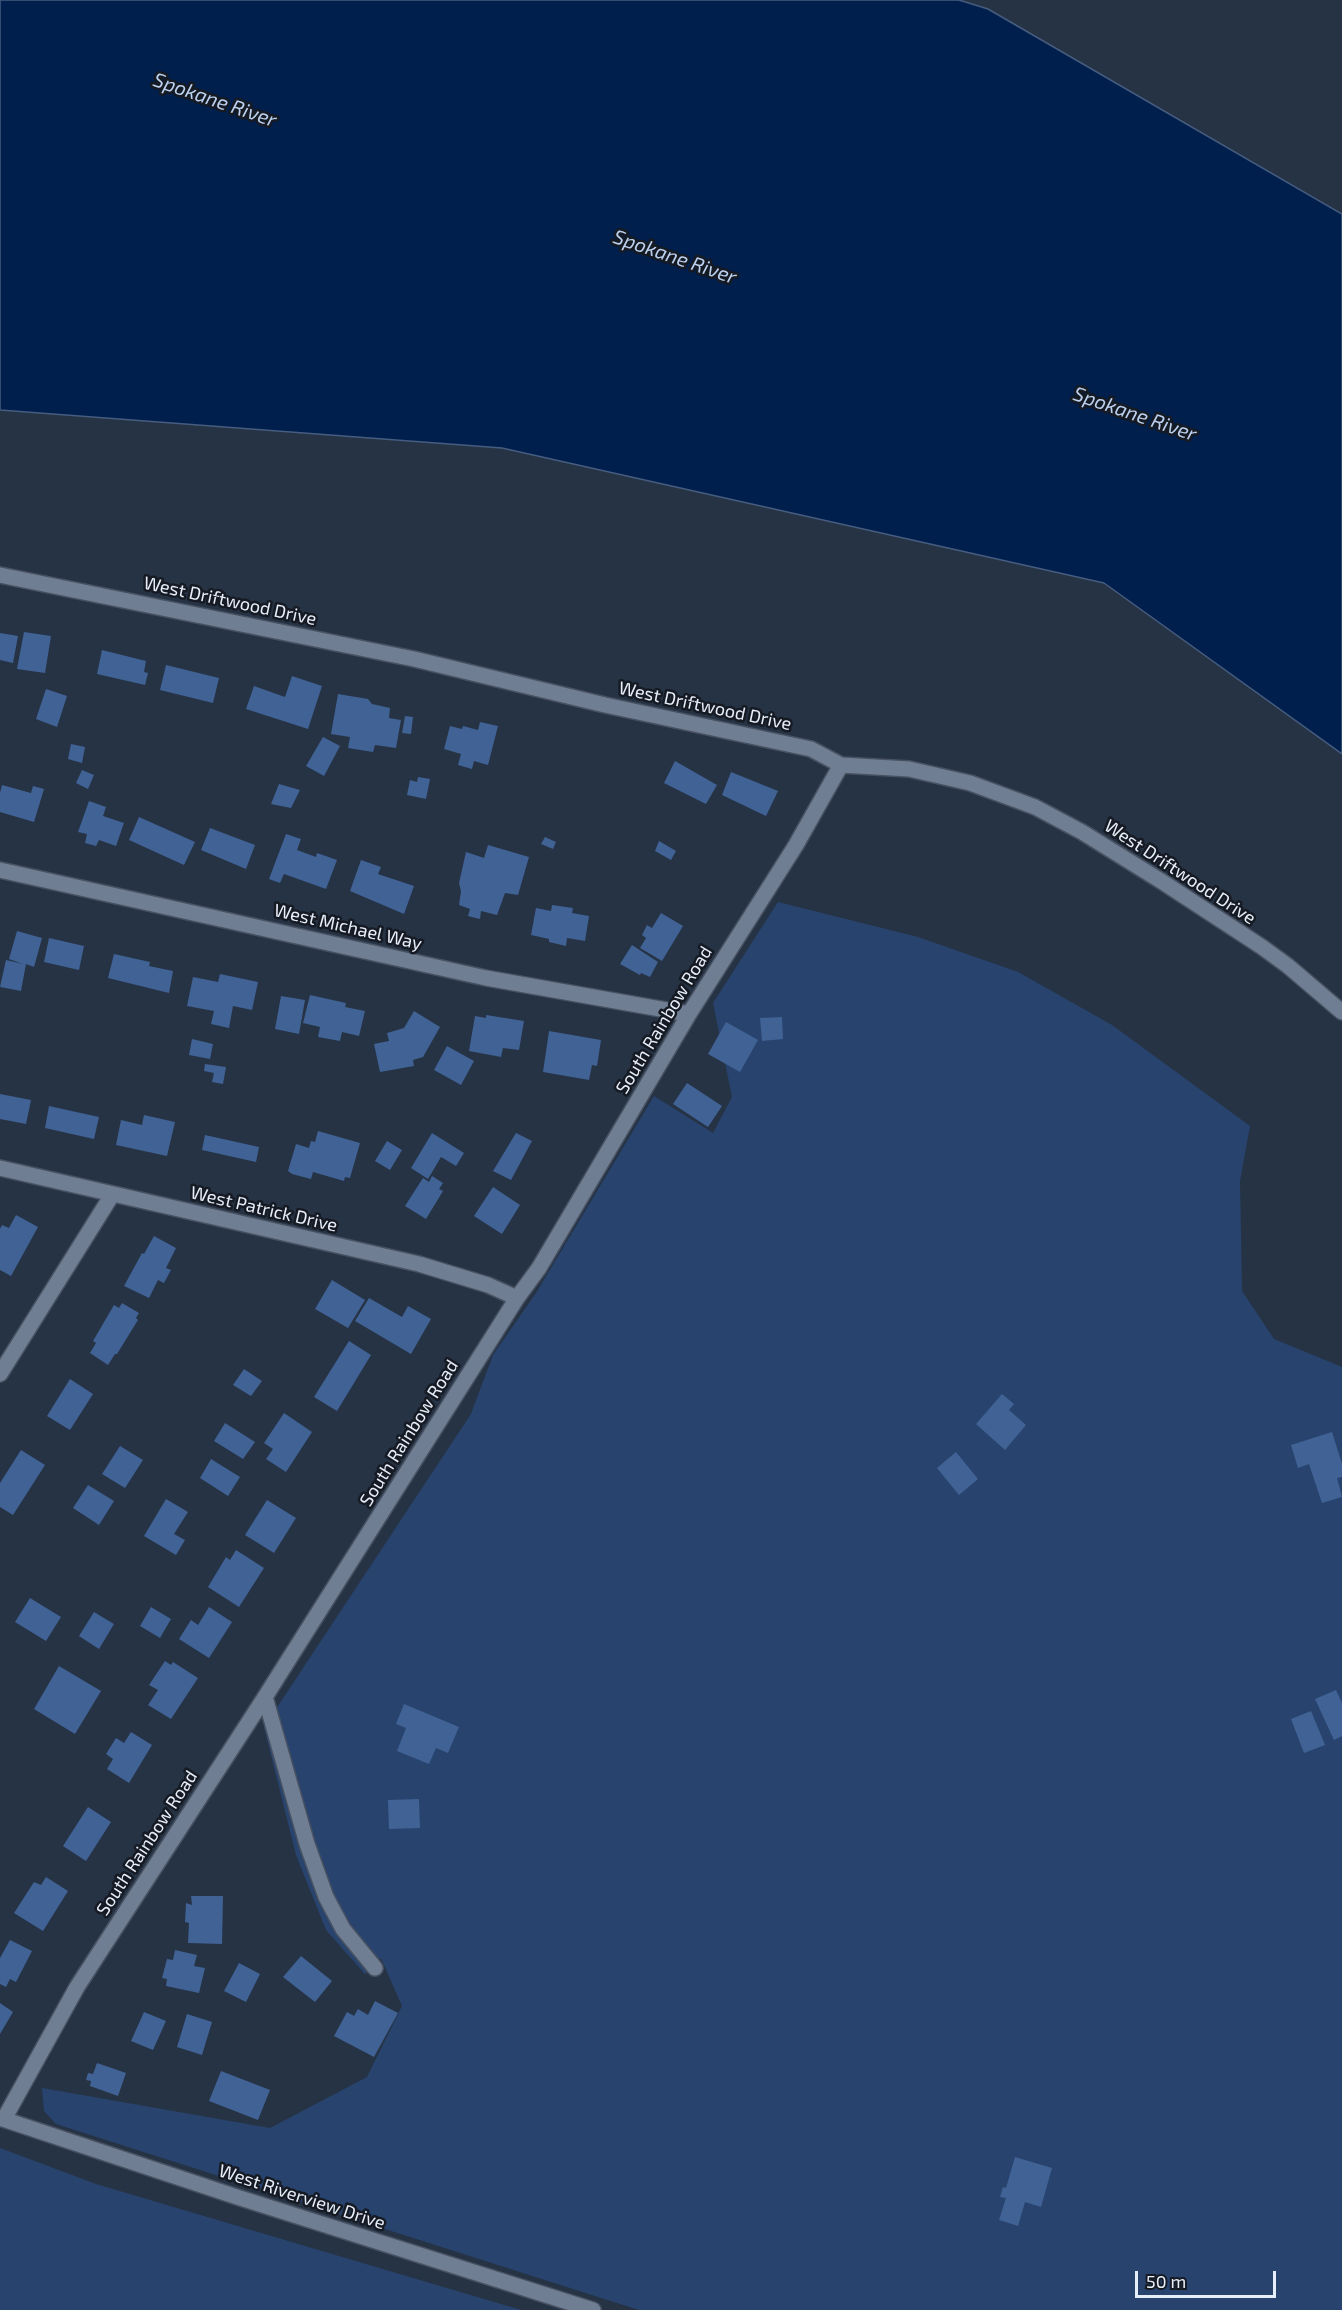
<!DOCTYPE html>
<html>
<head>
<meta charset="utf-8">
<style>
	body { margin:0 }
	#map { position:relative; width:1342px; height:2310px; overflow:hidden; background:#263345; font-family:"Exo 2",sans-serif }
	canvas { display:block }
	.scale { position:absolute; left:1135px; top:2271px; width:141px; height:27px; box-sizing:border-box; border:3px solid #e6eefa; border-top:0; padding-left:8px; font-size:18px; line-height:21px; white-space:nowrap; color:#e6eefa; -webkit-text-stroke:4px #151a23; paint-order:stroke }
</style>
</head>
<body>
<div id="map">
<canvas width="1342" height="2310"></canvas>
<div class="scale">50 m</div>
</div>
<script>
const context = document.querySelector('canvas').getContext('2d');
context.lineJoin = 'round';
function fillPath(path, color) { context.fillStyle = color; context.fill(path, 'evenodd'); }
function trace(path, color, width, dash) { context.strokeStyle = color; context.lineWidth = width; context.lineCap = dash ? 'butt' : 'round'; context.setLineDash(dash || []); context.stroke(path); }
function label(font, color, halo, rows, align = 'center') {
  context.font = font + ' "Exo 2",sans-serif'; context.lineWidth = 5; context.setLineDash([]); context.textBaseline = 'middle'; context.strokeStyle = halo; context.fillStyle = color; for (const [text, x, y, turn = 0] of rows) {
    context.save(); context.translate(x, y); context.rotate((+turn || 0) * Math.PI / 180); context.textAlign = isNaN(turn) ? turn : align; if (halo) context.strokeText(text, 0, 0); context.fillText(text, 0, 0); context.restore();
  }
}
fillPath(new Path2D(`
	M778,902L918,937L1018,972L1112,1025L1250,1126L1240,1181L1242,1291L1274,1339L1342,1367V2310H639L56,2124L44,2111L42,2088L270,2128L367,2077L402,2006L381,1958L365,1974L326,1930L296,1855L264,1727L471,1414L493,1355L536,1293L654,1096L713,1133L732,1097L713,1003Z
	M0,2148L96,2184L521,2310H0Z`), '#28446e');
const water = new Path2D(`
	M0,0H959L988,9L1342,214V754L1104,583L502,448L0,410Z`);
fillPath(water, '#011f4c');
trace(water, '#465d80', 1.5);
fillPath(new Path2D(`
	M24,632L51,636L45,673L17,669Z
	M0,633L18,636L13,663L0,660Z
	M102,650L146,661L144,672L148,673L145,685L97,674Z
	M166,665L219,678L213,703L160,690Z
	M292,676L322,686L308,729L246,709L254,686L285,697Z
	M46,689L67,696L57,727L36,719Z
	M338,694L368,699L372,704L390,708L389,718L401,720L396,748L375,745L373,752L348,748L350,737L331,734Z
	M405,716L413,717L411,734L402,733Z
	M480,722L498,726L488,765L474,761L472,769L458,765L461,754L444,749L450,726L462,729L463,726L478,730Z
	M323,737L340,746L324,776L306,766Z
	M71,744L85,747L82,763L68,759Z
	M675,761L717,785L706,804L664,783Z
	M82,770L94,775L88,789L76,783Z
	M731,772L778,791L766,816L722,795Z
	M418,777L430,779L426,799L407,795L410,780L417,782Z
	M279,784L300,790L291,808L271,804Z
	M2,785L31,793L33,786L44,789L34,822L0,812V793Z
	M89,801L106,807L103,816L124,823L116,846L99,840L96,846L85,843L87,834L78,832Z
	M139,817L195,842L184,865L129,840Z
	M210,828L255,845L246,869L201,850Z
	M286,834L301,839L297,850L316,857L317,853L337,860L326,889L284,874L280,883L269,879Z
	M545,837L556,842L553,849L541,844Z
	M659,841L676,851L671,860L655,851Z
	M488,845L529,857L518,895L505,893L497,915L481,911L480,919L468,916L470,909L459,905L461,891L459,883L466,852L484,858Z
	M361,860L381,867L378,874L414,886L404,914L350,891Z
	M552,905L573,908L572,913L589,916L585,941L567,938L566,946L549,942V939L531,935L536,908L551,911Z
	M661,913L683,926L662,961L640,948L646,938L642,935L647,925L652,928Z
	M17,931L42,938L34,967L26,964L21,991L0,987L6,960L23,964L9,959Z
	M49,938L84,946L79,970L44,962Z
	M632,945L658,962L650,977L641,973L640,975L620,964Z
	M114,954L150,962L149,966L173,971L169,993L108,978Z
	M220,974L258,982L252,1010L233,1006L229,1028L211,1024L214,1011L187,1006L193,977L218,982Z
	M310,995L346,1003L345,1007L365,1011L359,1036L342,1032L340,1041L318,1037L320,1027L303,1023Z
	M281,996L305,1000L299,1034L275,1029Z
	M414,1011L440,1027L423,1057L413,1060L414,1066L380,1072L374,1044L389,1041L387,1033L404,1028Z
	M486,1015L524,1021L519,1050L503,1048L501,1057L469,1051L475,1016L486,1018Z
	M782,1017L783,1039L762,1041L760,1018Z
	M726,1022L758,1040L740,1072L708,1054Z
	M549,1031L601,1040L597,1066L592,1065L589,1080L543,1072Z
	M192,1039L213,1044L210,1059L189,1055Z
	M447,1046L474,1061L461,1085L434,1070Z
	M205,1064L226,1067L223,1084L212,1082L214,1073L204,1071Z
	M687,1083L722,1106L708,1127L673,1104Z
	M0,1094L31,1100L26,1124L0,1119Z
	M49,1106L99,1117L94,1139L45,1128Z
	M144,1115L175,1122L167,1156L116,1145L121,1120L142,1125Z
	M318,1131L360,1143L350,1178L345,1177L344,1181L313,1172L311,1179L292,1174L288,1171L296,1144L309,1148L311,1141L315,1142Z
	M432,1133L464,1153L456,1166L441,1157L428,1179L411,1168Z
	M516,1133L532,1141L511,1180L493,1171Z
	M205,1135L259,1147L256,1162L202,1150Z
	M387,1141L402,1150L390,1170L375,1161Z
	M432,1176L443,1183L439,1189L443,1191L426,1219L405,1206L423,1178L429,1182Z
	M493,1187L520,1205L502,1234L474,1216Z
	M16,1215L38,1227L11,1276L0,1270V1229L2,1225L9,1228Z
	M154,1236L176,1248L166,1268L171,1270L164,1283L158,1280L149,1298L124,1286L142,1253L144,1254Z
	M332,1280L365,1300L348,1328L315,1309Z
	M369,1298L402,1317L408,1306L431,1319L411,1354L355,1321Z
	M122,1303L139,1313L136,1318L138,1320L117,1354H115L108,1365L90,1353L96,1343L93,1341L114,1305L119,1308Z
	M349,1341L371,1355L337,1411L314,1397Z
	M244,1369L262,1381L251,1396L233,1385Z
	M70,1379L93,1394L70,1430L47,1416Z
	M1002,1394L1014,1404L1009,1410L1026,1425L1005,1450L976,1424Z
	M284,1413L312,1432L286,1472L266,1459L273,1449L264,1443Z
	M225,1423L255,1442L243,1459L214,1441Z
	M1332,1432L1342,1464V1477L1337,1478L1342,1497L1322,1503L1309,1464L1298,1468L1291,1445Z
	M120,1446L143,1460L125,1488L102,1474Z
	M21,1450L45,1465L13,1515L0,1507V1483Z
	M956,1452L978,1479L959,1495L937,1468Z
	M211,1459L240,1477L228,1496L200,1478Z
	M88,1485L114,1501L99,1525L73,1508Z
	M166,1499L188,1512L174,1534L185,1540L176,1555L144,1536Z
	M267,1500L296,1518L274,1553L245,1535Z
	M236,1550L264,1568L239,1607L208,1587L226,1557L230,1560Z
	M30,1598L61,1617L46,1641L15,1622Z
	M151,1607L171,1619L160,1638L140,1626Z
	M209,1607L232,1622L209,1658L179,1639L191,1620L198,1625Z
	M94,1612L114,1624L99,1649L79,1636Z
	M165,1661L171,1665L173,1662L198,1678L171,1719L148,1705L158,1690L149,1685Z
	M59,1666L101,1691L75,1734L34,1709Z
	M1336,1690L1342,1703V1736L1334,1740L1315,1699Z
	M404,1704L459,1727L448,1753L436,1748L429,1764L397,1751L406,1728L396,1724Z
	M1311,1711L1325,1745L1304,1753L1291,1719Z
	M131,1732L152,1745L129,1783L107,1769L113,1759L106,1754L116,1738L124,1743Z
	M419,1799L420,1828L389,1829L388,1800Z
	M88,1807L111,1822L86,1861L63,1846Z
	M46,1877L68,1891L43,1931L14,1913L34,1882L41,1885Z
	M191,1896H223L222,1944L188,1943L189,1923L185,1922L186,1903L192,1905Z
	M10,1940L32,1951L16,1982L10,1979L6,1987L0,1984V1958Z
	M175,1950L197,1955L194,1966L205,1968L199,1993L166,1986L167,1979L162,1978L167,1959L173,1960Z
	M301,1956L332,1981L315,2002L283,1977Z
	M239,1963L260,1974L246,2002L224,1991Z
	M375,2001L398,2013L374,2057L334,2036L347,2012L354,2016L358,2009L368,2015Z
	M0,2003L13,2012L0,2034Z
	M144,2012L166,2021L153,2050L131,2041Z
	M187,2014L212,2022L202,2055L177,2047Z
	M97,2063L126,2073L118,2096L90,2086L91,2081L86,2080L88,2073L93,2074Z
	M221,2071L270,2090L258,2120L209,2101Z
	M1015,2157L1052,2168L1041,2207L1025,2202L1018,2226L999,2220L1006,2198L1000,2197L1003,2187L1006,2188Z`), '#406295');
const street = new Path2D(`
	M0,575L414,659L605,705L811,749L841,765L909,769L970,783L1035,807L1082,832L1161,881L1262,947L1288,966L1342,1012
	M0,870L486,978L689,1014
	M0,1168L419,1264L488,1285L517,1298
	M0,1374L112,1195
	M265,1697L307,1844L326,1897L343,1929L375,1968
	M4,2119L77,1987L265,1697L517,1298L539,1268L689,1014L796,845L841,765`);
const secondary = new Path2D(`
	M0,2118L237,2197L593,2310`);
trace(street, '#475161', 18);
trace(secondary, '#475161', 18);
trace(street, '#707e94', 15);
trace(secondary, '#707e94', 15);
label('18px', '#e6eefa', '#151a23', [
	["West Driftwood Drive",230,601,12],
	["West Driftwood Drive",705,706,12],
	["West Driftwood Drive",1180,872,33],
	["West Michael Way",348,927,13],
	["South Rainbow Road",664,1020,-59],
	["West Patrick Drive",264,1209,13],
	["South Rainbow Road",409,1433,-58],
	["South Rainbow Road",147,1843,-57],
	["West Riverview Drive",302,2197,18]
]);
label('italic 20px', '#bcd1f0', '#151a23', [
	["Spokane River",215,100,19],
	["Spokane River",675,257,19],
	["Spokane River",1135,414,19]
]);
</script>
</body>
</html>
